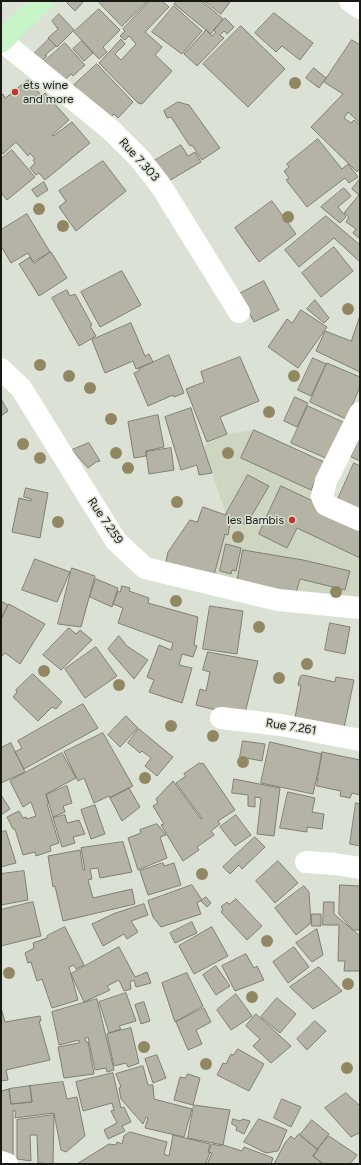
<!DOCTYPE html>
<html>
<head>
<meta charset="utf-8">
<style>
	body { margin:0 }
	#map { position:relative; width:361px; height:1165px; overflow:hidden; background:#dbe1d4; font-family:Figtree,sans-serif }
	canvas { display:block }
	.frame { position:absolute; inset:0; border:2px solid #171914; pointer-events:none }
</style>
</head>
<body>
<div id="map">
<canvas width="361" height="1165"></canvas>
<div class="frame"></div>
</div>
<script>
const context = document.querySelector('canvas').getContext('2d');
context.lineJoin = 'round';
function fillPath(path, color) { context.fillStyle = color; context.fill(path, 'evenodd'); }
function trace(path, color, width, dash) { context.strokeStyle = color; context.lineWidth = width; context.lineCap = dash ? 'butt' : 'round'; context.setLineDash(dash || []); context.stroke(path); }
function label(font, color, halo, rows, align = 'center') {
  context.font = font + ' Figtree,sans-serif'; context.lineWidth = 3; context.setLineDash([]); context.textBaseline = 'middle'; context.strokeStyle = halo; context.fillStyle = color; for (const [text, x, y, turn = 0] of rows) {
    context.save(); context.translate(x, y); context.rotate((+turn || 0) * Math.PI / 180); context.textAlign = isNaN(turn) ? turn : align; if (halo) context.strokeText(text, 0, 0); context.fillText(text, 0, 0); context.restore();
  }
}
fillPath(new Path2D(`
	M254,430L324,462L309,499L360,523V605L213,579L225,534L228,535L231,517L226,514L203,446L227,434Z`), '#ced6c2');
const building = new Path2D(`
	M69,1H84L75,11L67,3Z
	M98,1H148L122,26Z
	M150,1H162L169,7L145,32L162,47L155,55L172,71L142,104L138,103L99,63L121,39L125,44L115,54L121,60L136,44L129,36L125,40L120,36L125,31L123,29Z
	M177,1H202L223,19L211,34L174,4Z
	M205,1H228L230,2L221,14Z
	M174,6L202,31L182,54L152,32Z
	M99,9L120,30L103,47L107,52L99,59L74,32Z
	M274,13L313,43L300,60L282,46L276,52L255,33Z
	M59,14L74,30L57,47L48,38L58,29L52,21Z
	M225,18L234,27L227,34L224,31L220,35L224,38L197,66L184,54L206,30L212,36L216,32L214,30Z
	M241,26L285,69L248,107L203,64Z
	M49,39L56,46L45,55L47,56L39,64L33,55Z
	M352,40L360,45V123L348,112L344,118L351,123L354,120L360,125V168L357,172L311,127L343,94L324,82Z
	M82,41L93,53L84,61L73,49Z
	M65,43L85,65L73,76L71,74L63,81L44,62Z
	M97,64L133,102L118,118L114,114L111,117L99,112L74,85Z
	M314,68L326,78L319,88L306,78Z
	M28,80L42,96L45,93L69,120L52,135L53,136L72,122L90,143L45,180L39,173L36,175L30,168L35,163L33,160L35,159L30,153L28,156L16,142L3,154L1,151V96L3,94L5,98Z
	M178,102L189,105L220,148L202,160L192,145L190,146L171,117L167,118L164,111Z
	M318,139L342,169L348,164L358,177L349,183L345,178L307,207L286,180L289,178L284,171L289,167L287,164Z
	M181,145L188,156L195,152L201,162L167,182L154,161Z
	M12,150L35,177L7,200L1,193V159Z
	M103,161L126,191L76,231L59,207L66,201L59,191Z
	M360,179V239L353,233L356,229L346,222L349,217L344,213L359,195L352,189Z
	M44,182L48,190L37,197L32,190Z
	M344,188L351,196L338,207L346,217L340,223L321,207Z
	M272,201L296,234L259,262L235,228Z
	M27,214L50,252L33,262L28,253L11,263L1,246V230Z
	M326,216L360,245V262L334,238L299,267L285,250Z
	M334,247L353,271L321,297L302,273Z
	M51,252L67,278L39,296L19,264L30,257L34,263Z
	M122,271L141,305L100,327L81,292Z
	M264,281L279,310L254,322L239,294Z
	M67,290L70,296L75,294L92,325L90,326L96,336L79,346L52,298Z
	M315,300L329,318L324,323L307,309Z
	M301,310L327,327L298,368L268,347L287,319L292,323Z
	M360,316V372L316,351L325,331L351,341Z
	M131,323L145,356L149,354L153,362L136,369L133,361L105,373L92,340Z
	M169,355L184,393L174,397L173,395L148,406L134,373L139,371V369Z
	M240,357L259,401L220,417L227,434L207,442L186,389L204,382L201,372Z
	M313,358L326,364L311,396L298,390Z
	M327,363L360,377V387L346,419L310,402Z
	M295,397L308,403L297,427L284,421Z
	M1,399L8,411L1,416Z
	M308,406L345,423L328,459L291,443Z
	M191,408L203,446L212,473L199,475L197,465L181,470L165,417Z
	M158,415L164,447L146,451V456L134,458L128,422Z
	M254,430L324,462L311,490L241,458Z
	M360,437V461L351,457Z
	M89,443L100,461L96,462L88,468L72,450Z
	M171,448L174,470L149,474L146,452Z
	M354,463L360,466V509L338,499Z
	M248,475L269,486L246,525L226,514Z
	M281,486L360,523V558L297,528L287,548L259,534Z
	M26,488L48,493L40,538L12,532L19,498L31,501V499L24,497Z
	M203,507L231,517L228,535L225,534L213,579L165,567L168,552L190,520L197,522Z
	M226,544L241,548L236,571L232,570L231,574L220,571Z
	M243,550L303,560L350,571L345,590L300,579L296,593L237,583Z
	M35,559L70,572L57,602L22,590Z
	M72,568L95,576L81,627L58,624Z
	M96,579L118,588L112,607L90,597Z
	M122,586L130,588L129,591L149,598L148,603L198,617L194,645L197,646L193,657L182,654L179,665L192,668L182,703L149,692L154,680L147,677L159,645L171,650L173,643L118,623L123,608L113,604L118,591L120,592Z
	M1,601L8,605L1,618Z
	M9,604L45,624L20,664L5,653L1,657V620Z
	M210,606L243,611L237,654L203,649Z
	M330,623L350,627L345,654L325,650Z
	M69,628L76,634L80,630L92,640L61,670L43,655Z
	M119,636L127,646L148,660L134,679L108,649Z
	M96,647L117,676L85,698L65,669Z
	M208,652L258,661L244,717L196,705L200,689L206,691L210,672L203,670Z
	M33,674L62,702L56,709L52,707L38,721L13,697L17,692L16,690Z
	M303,675L335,682L336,677L354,680L344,728L295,718L301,686L298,685L300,677Z
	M83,704L98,728L24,769L15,752L22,748L18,741Z
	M126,716L138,728L120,747L108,735Z
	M139,729L173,757L157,776L145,766L151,758L142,751L140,753L128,743Z
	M103,733L133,786L110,798L109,796L94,803L84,778L78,781L64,752Z
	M243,741L265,744L262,761L240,757Z
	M270,742L322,754L313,794L261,783Z
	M11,743L25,772L1,783V748Z
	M322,752L360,760V795L352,793L350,798L340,796L341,791L317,786Z
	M62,753L76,778L46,794L49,803L47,804L59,843L50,846L51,851L36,856L35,852L23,855L15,829H13L7,817L19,811L23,818L26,817L27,819L36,816L31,802L23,807L10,781Z
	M200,763L201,764L203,763L235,810L218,821L220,824L211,831L214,835L197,847L199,850L183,861L161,825L164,824L153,806L158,803L156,799L173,781L201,819L202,818L176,783L186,776L184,774Z
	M234,779L280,788L274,836L257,834L261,798L255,797V807L248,806V795L232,793Z
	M67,786L72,803L63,806L65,812L53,817L46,795Z
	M129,788L140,807L122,821L110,798Z
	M288,792L315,798L312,812L324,814L322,829L307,827V832L280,828Z
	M1,795L10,809L1,815Z
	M356,803L360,804V846L350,844Z
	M95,805L105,834L91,839L81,810Z
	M65,815L67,823L79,820L85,834L73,837L75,843L62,847L53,818Z
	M236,815L251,835L235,846L220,827Z
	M157,824L166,835L160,837L167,858L138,870L128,838L141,833L140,830Z
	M6,831L16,863L1,867V832Z
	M255,837L265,847L242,869L239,865L230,874L223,867Z
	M123,842L132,872L100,878L98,868L90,869L92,879L88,880L93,898L132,889L135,904L63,921L55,886L53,887L48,856L80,850L83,870H85L81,848Z
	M278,861L298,883L275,903L256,881Z
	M163,863L164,866L174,863L181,885L148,895L140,871Z
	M24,871L28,900L1,905V874Z
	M192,885L202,900L197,903L201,914L161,927L153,917L148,901Z
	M340,885L360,886V930H353L339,914Z
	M304,886L309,892L311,923L296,935L275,908Z
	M206,897L211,903L207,907L201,901Z
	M236,899L262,926L247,940L221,912L223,909L221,907L227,902L229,904Z
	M33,902L41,936L1,946V910Z
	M324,902H334V914L360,936V971H344L345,961H338L339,925H323Z
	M144,904L148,915L131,921L138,932L127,939L124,934L103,946L92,924L113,914Z
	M312,914H321V926H312Z
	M192,922L197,933L175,943L170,933Z
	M65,927L84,965L76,969L74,965L69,967L78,1000L52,1008L42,979L37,981L31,962L28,963L25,953L34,948L33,943L47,938V936Z
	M212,927L228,956L194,974L179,946Z
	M317,929L323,955L312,962L296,943Z
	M119,947L135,977L147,972L151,983L136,987L134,980L130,982L131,989L124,991L119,980L107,986L110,990L84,1002L71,974Z
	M294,947L309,967L288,983L273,962Z
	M246,954L254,968L257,966L264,980L235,991L222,966Z
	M216,966L230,986L216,995L203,975Z
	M319,967L342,991L313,1009L290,987Z
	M187,973L203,1006L175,1022L162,983Z
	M126,993L136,1021L119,1026L121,1029L109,1033L99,1002Z
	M236,994L252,1016L231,1030L217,1010Z
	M277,998L296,1014L280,1033L261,1017Z
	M97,999L114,1070L107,1072L106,1068L95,1070L88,1037L85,1038L86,1042H88L94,1074L64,1078L58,1047L79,1043V1040L59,1045L52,1012Z
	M144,1002L150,1021L141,1024L135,1005Z
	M1,1008L5,1022L40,1016L41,1021H39L50,1060L6,1070L8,1080L1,1081Z
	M204,1008L211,1022L196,1030L202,1044L188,1050L176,1022Z
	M256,1014L291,1046L271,1063L253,1046L260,1039L246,1026Z
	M315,1021L326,1031L307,1050L297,1039Z
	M131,1028L139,1063L128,1067L126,1063L114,1066L107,1034Z
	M238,1049L264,1064L249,1091L217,1075L223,1063L226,1064L231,1054L233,1055Z
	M157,1055L166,1078L153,1083L145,1059Z
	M143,1066L148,1085H153L154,1099L192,1109L184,1137L145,1128L148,1118L146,1117L143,1124L121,1099L119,1088L121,1087L116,1074Z
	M113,1073L121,1108L124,1107L131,1122L122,1126L125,1131L108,1139L104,1130L117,1123L111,1111L114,1110L112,1103L83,1111L76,1082Z
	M188,1074L200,1078L193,1105L174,1100L180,1077L185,1078Z
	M63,1082L67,1099L77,1097L85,1136L66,1152L61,1150L54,1113L15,1118L16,1111H13V1159L1,1155V1091L9,1089L11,1104L32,1102L30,1086Z
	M30,1086L32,1102L11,1104L9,1089Z
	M346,1093L360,1106V1135L359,1133L351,1137L325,1108Z
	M282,1099L301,1107L291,1127L274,1118Z
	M194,1105L230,1110L223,1145L188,1138Z
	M54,1115L53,1164L38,1163L37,1135H30L31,1161L17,1159V1120Z
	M233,1119L240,1121L243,1119L250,1121L244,1134L236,1130L237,1127L232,1124Z
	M259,1119L287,1130L278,1151L266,1153L244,1142Z
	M312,1120L329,1134L317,1149L300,1135Z
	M130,1132L167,1142L164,1154L169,1156L173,1135L210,1144L208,1152L210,1153L205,1164H77L109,1144L116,1145L117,1142L122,1144L124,1136Z
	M299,1134L318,1150L313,1156L323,1164H274L285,1143L291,1136L294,1139Z
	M329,1136L357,1155L350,1164H324L313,1156Z
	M212,1144L220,1146V1144L242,1151L244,1147L273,1158L271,1164H207L212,1153L209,1152Z`);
fillPath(building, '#b4b3a6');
trace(building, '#807f73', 1);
trace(new Path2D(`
	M350,1L360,8
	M2,41L111,130L140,159L161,186L239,312
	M1,369L21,388L116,541L145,568L278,600L360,608
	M360,413L326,481L322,497L326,505L360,520
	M221,718L281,725L360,740
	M306,862L335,864L360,868
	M1,1162L7,1164`), '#fff', 22);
trace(new Path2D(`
	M1,42L43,1`), '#c9f4c8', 22);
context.fillStyle = '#918863';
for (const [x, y] of [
	[295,83],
	[39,209],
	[288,217],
	[63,226],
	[348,309],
	[40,365],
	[69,376],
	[294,376],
	[90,388],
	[269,412],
	[111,419],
	[23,444],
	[116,453],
	[228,453],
	[40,458],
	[128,468],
	[177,502],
	[58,522],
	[238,537],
	[336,592],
	[176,601],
	[259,627],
	[307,664],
	[44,671],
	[279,678],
	[119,685],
	[171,726],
	[213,736],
	[243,762],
	[145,778],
	[202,874],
	[267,941],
	[9,973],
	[348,984],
	[252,997],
	[144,1047],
	[206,1064],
	[347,1068]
]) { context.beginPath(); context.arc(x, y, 6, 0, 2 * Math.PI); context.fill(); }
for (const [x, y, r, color] of [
	[15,92,4,"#c2352b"],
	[292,520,4,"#c2352b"]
]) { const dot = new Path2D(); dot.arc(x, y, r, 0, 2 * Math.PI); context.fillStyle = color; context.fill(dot); trace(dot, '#dbe1d4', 1.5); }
label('12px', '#171914', '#dbe1d4', [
	["ets wine",23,85],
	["and more",23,99],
	["les Bambis",284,520,"right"]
], 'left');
label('12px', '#171914', '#dbe1d4', [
	["Rue 7.303",139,160,48],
	["Rue 7.259",105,521,56],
	["Rue 7.261",291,727,9]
]);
</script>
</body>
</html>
